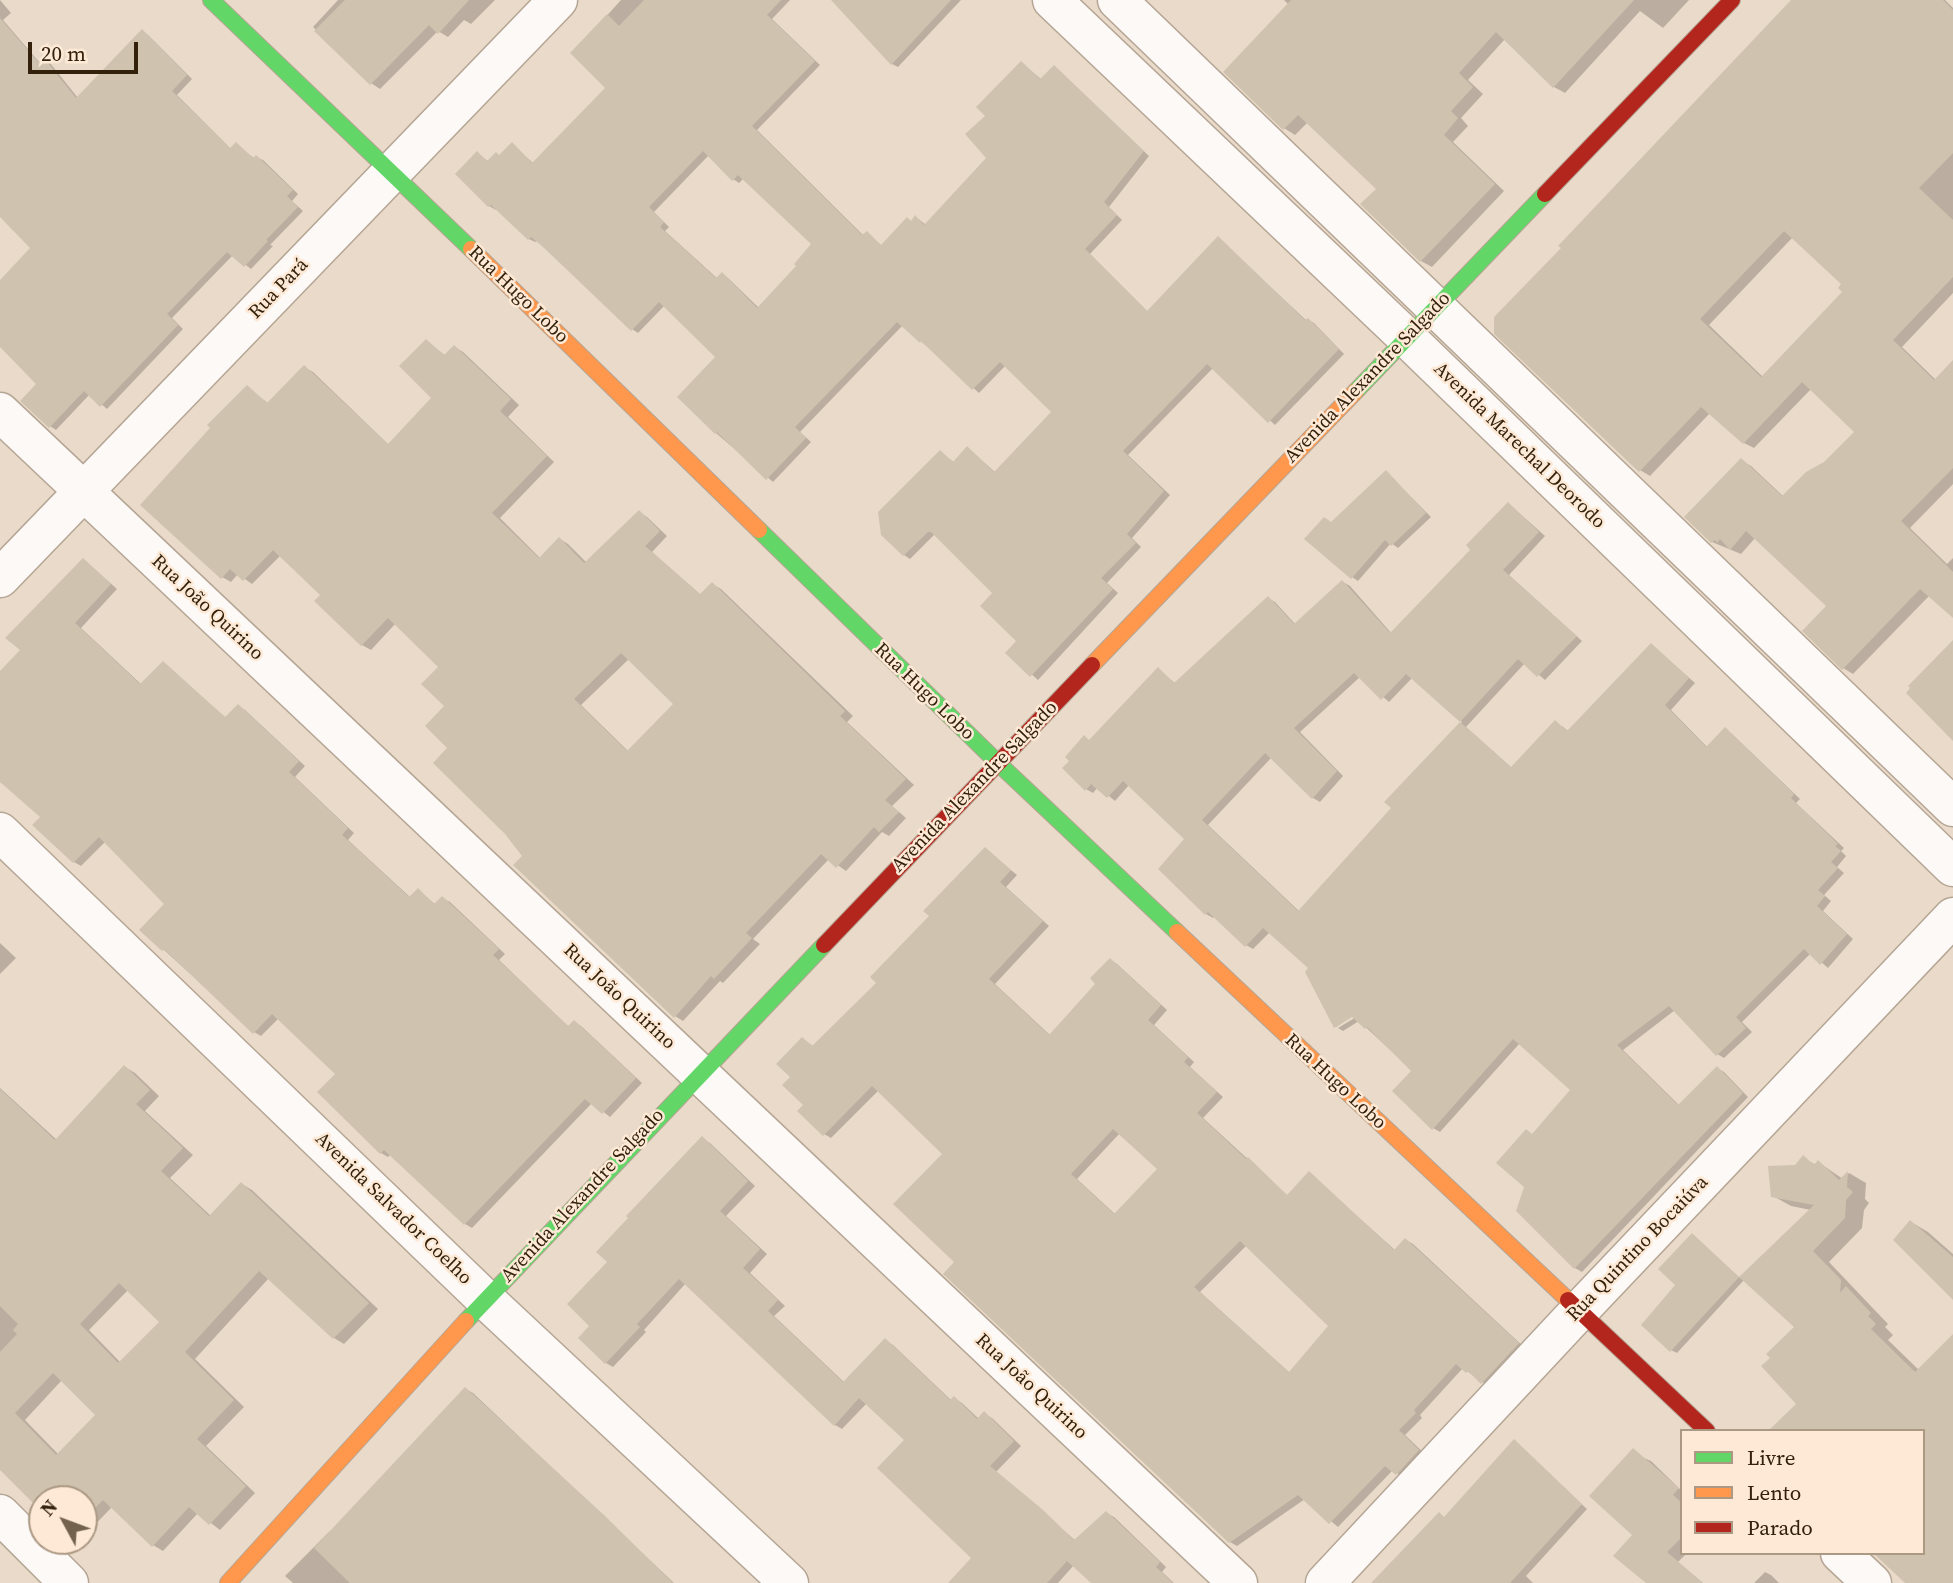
<!DOCTYPE html>
<html>
<head>
<meta charset="utf-8">
<style>
	body { margin:0 }
	#map { position:relative; width:1953px; height:1583px; overflow:hidden; background:#eadac9; font-family:"Source Serif 4",serif }
	canvas { display:block }
	.legend { position:absolute; left:1680px; top:1429px; width:245px; height:126px; box-sizing:border-box; background:#fde9d5; border:2px solid #ac9984; margin:0; padding:9px 12px; list-style:none; font-size:21px; color:#33210b }
	.legend li { display:flex; align-items:center; gap:14px; height:35px }
	.legend b { width:35px; border:2px solid #ac9984 }
	.north { position:absolute; left:28px; top:1485px; width:70px; height:70px; box-sizing:border-box; background:#fde9d5; border:2px solid #ac9984; border-radius:50%; rotate:311deg; font-size:19px; font-weight:700; line-height:28px; text-align:center; color:#33210b }
	.north::after { content:''; display:block; margin:auto; width:24px; height:32px; background:#73624e; clip-path:polygon(50% 0,100% 100%,50% 72%,0 100%) }
	.scale { position:absolute; left:28px; top:42px; width:110px; height:32px; box-sizing:border-box; border:4px solid #33210b; border-top:0; padding-left:9px; font-size:21px; line-height:24px; white-space:nowrap; color:#33210b; -webkit-text-stroke:5px #fde9d5; paint-order:stroke }
</style>
</head>
<body>
<div id="map">
<canvas width="1953" height="1583"></canvas>
<ul class="legend">
<li><b style="height:9px;background:#63d668"></b>Livre</li>
<li><b style="height:9px;background:#ff974d"></b>Lento</li>
<li><b style="height:9px;background:#b3261e"></b>Parado</li>
</ul>
<div class="north">N</div>
<div class="scale">20 m</div>
</div>
<script>
const context = document.querySelector('canvas').getContext('2d');
context.lineJoin = 'round';
function fillPath(path, color) { context.fillStyle = color; context.fill(path, 'evenodd'); }
function trace(path, color, width, dash) { context.strokeStyle = color; context.lineWidth = width; context.lineCap = dash ? 'butt' : 'round'; context.setLineDash(dash || []); context.stroke(path); }
function label(font, color, halo, rows, align = 'center') {
  context.font = font + ' "Source Serif 4",serif'; context.lineWidth = 5; context.setLineDash([]); context.textBaseline = 'middle'; context.strokeStyle = halo; context.fillStyle = color; for (const [text, x, y, turn = 0] of rows) {
    context.save(); context.translate(x, y); context.rotate((+turn || 0) * Math.PI / 180); context.textAlign = isNaN(turn) ? turn : align; if (halo) context.strokeText(text, 0, 0); context.fillText(text, 0, 0); context.restore();
  }
}
fillPath(new Path2D(`
	M0,0L11,13L3,20L40,63L44,59L50,63L78,98L142,31L148,35L192,79L177,95L231,149L236,144L255,159L256,157L263,160L298,194L292,201L303,211L270,245L273,246L251,269L233,255L172,318L183,329L107,409L90,394L56,430L50,426L38,383L0,346V282L32,248L0,214Z
	M338,0H495L471,24L464,20L448,37L438,31L380,89L371,83L313,27Z
	M621,0H790L772,19L820,65L757,130L864,236L867,233L882,246L916,217L926,225L988,158V116L1022,63L1042,80L1055,67L1149,156L1109,207L1122,220L1090,254L1148,312L1218,238L1307,321L1308,320L1314,323L1344,354L1275,425L1213,368L1128,455L1170,495L1132,538L1141,547L1107,583L1118,593L1038,680L1008,653L1018,641L995,592L935,534L910,559L904,555L940,452L955,463L968,448L996,473L1054,412L1006,365L979,393L903,325L800,432L811,442L773,482L716,433L717,356L665,305L638,333L632,329L537,241L535,242L529,239L497,208L496,210L489,206L477,153L489,162L500,156L512,144L533,163L607,88L573,53ZM709,155L733,179L739,183L744,178L813,244L798,266L759,308L728,278L722,274L718,279L665,231L669,227L654,212Z
	M832,0H961L898,67L892,64Z
	M1284,0H1689L1663,28L1640,11L1565,93L1554,87L1505,39L1468,80L1483,94L1461,118L1468,126L1453,142L1504,191L1432,267L1421,261L1378,189L1308,122L1295,135L1284,128L1289,5Z
	M1803,0H1945L1953,8V293L1902,347L1936,380L1953,362V484L1910,528L1947,564L1953,558V616L1930,595L1853,674L1843,668L1829,606L1756,537L1741,554L1712,542L1687,517L1741,460L1751,466L1784,497L1825,464L1857,432L1811,389L1754,448L1744,443L1710,413L1650,476L1640,470ZM1793,237L1843,284L1845,291L1763,377L1709,325Z
	M426,341L446,356L455,347L463,352L519,405L508,417L554,462L500,518L541,559L560,539L568,544L587,563L639,512L647,517L667,536L652,552L701,595L712,584L721,589L853,716L847,722L914,785L892,806L906,818L889,836L882,832L846,871L829,859L753,939L760,944L723,983L720,981L683,1021L675,1016L524,856L450,748L441,667L396,623L371,650L362,645L317,601L323,595L281,555L252,584L238,574L231,582L222,577L247,387L269,404L304,367L313,372L389,445L434,398ZM629,659L675,704L629,752L581,705Z
	M1386,472L1431,517L1398,548L1391,543L1358,581L1352,577L1331,524Z
	M1509,504L1545,536L1509,575L1582,641L1545,680L1525,663L1466,727L1512,768L1562,726L1569,732L1652,645L1695,683L1671,710L1708,748L1725,730L1732,734L1800,799L1796,803L1844,848L1841,851L1846,856L1837,867L1844,873L1824,895L1831,901L1823,911L1853,939L1828,968L1811,953L1742,1022L1752,1032L1724,1058L1717,1054L1675,1010L1623,1050L1680,1106L1717,1068L1724,1072L1748,1097L1582,1272L1575,1268L1526,1186L1533,1135L1573,1090L1520,1043L1440,1132L1433,1128L1413,1071L1359,1021L1343,1031L1338,1028L1361,1014L1359,1011L1336,1027L1311,968L1270,932L1253,949L1246,945L1215,915L1213,918L1206,914L1160,868L1186,839L1129,785L1115,801L1098,787L1093,793L1086,789L1090,741L1158,669L1176,684L1268,598L1275,602L1296,625L1343,582L1350,586L1392,634L1473,550ZM1360,677L1389,702L1413,677L1462,722L1386,802L1393,808L1300,912L1208,825L1272,757L1313,798L1320,802L1343,776L1300,732Z
	M90,565L117,589L81,628L142,685L163,663L226,718L238,706L245,710L305,766L295,777L354,833L348,840L411,898L418,890L436,905L442,898L450,902L505,954L499,960L569,1027L574,1022L581,1026L642,1083L610,1117L592,1103L472,1228L465,1224L391,1154L388,1157L381,1153L337,1074L279,1018L261,1036L254,1032L163,949L167,904L106,841L81,866L74,862L42,817L2,781L0,783V673L22,650Z
	M985,849L1017,875L1006,887L1049,926L995,984L1051,1036L1097,984L1110,960L1117,964L1167,1010L1154,1025L1194,1062L1190,1067L1223,1097L1203,1118L1288,1196L1309,1173L1396,1251L1406,1240L1413,1244L1525,1348L1489,1387L1463,1368L1420,1415L1422,1418L1405,1435L1426,1455L1404,1478L1393,1470L1338,1527L1305,1499L1237,1546L1230,1542L956,1262L944,1154L879,1090L831,1138L824,1134L806,1105L792,1077L803,1039L814,1047L879,983ZM1120,1133L1160,1169L1116,1215L1077,1179ZM1247,1245L1331,1326L1290,1373L1200,1292Z
	M0,943L16,958L0,974Z
	M125,1067L135,1073L159,1096L145,1111L193,1155L170,1178L211,1216L242,1184L252,1190L378,1309L344,1344L334,1338L269,1278L195,1359L244,1407L206,1446L255,1493L220,1530L198,1513L163,1551L153,1545L112,1507L84,1536V1499H42V1516L37,1505L0,1467V1088L57,1140ZM128,1290L162,1322L121,1363L89,1330ZM62,1380L97,1415L59,1455L25,1420Z
	M702,1138L710,1143L755,1186L726,1216L767,1254L750,1273L785,1306L774,1316L845,1383L885,1340L893,1345L952,1401L954,1398L962,1403L979,1419L984,1414L992,1418L1021,1446L996,1472L1076,1541L1106,1513L1114,1517L1166,1567L1162,1572L1174,1583H1093L1074,1565L1058,1583H950L973,1558L906,1440L867,1403L842,1429L835,1425L686,1283L644,1330L646,1332L613,1367L606,1363L592,1326L609,1262Z
	M1803,1158L1816,1165L1818,1162L1843,1179L1849,1173L1866,1183L1865,1199L1869,1203L1864,1210L1862,1228L1829,1262L1888,1324L1885,1327L1893,1335L1888,1340L1919,1370L1953,1337V1583H1927L1923,1553V1431L1799,1404L1797,1327L1744,1280L1677,1353L1671,1350L1677,1285L1692,1235L1740,1278L1811,1210L1791,1206L1773,1196Z
	M1911,1222L1928,1232L1953,1254V1298Z
	M466,1389L473,1393L674,1583H293L285,1576L329,1532L331,1533Z
	M1515,1442L1587,1509L1526,1576L1533,1583H1374L1445,1518Z
	M1644,1458L1651,1461L1682,1491V1553H1687L1678,1562L1703,1583H1649L1634,1535Z
	M1765,1572L1771,1575L1779,1583H1754Z`), '#0003');
fillPath(new Path2D(`
	M345,0H469L438,34L429,25L370,85L314,31Z
	M644,0H781L767,15L815,61L752,126L862,235L867,231L881,245L907,217L911,221L915,215L924,225L986,158L965,134L985,116L976,107L1021,61L1040,79L1054,65L1144,151L1104,202L1117,215L1085,249L1147,311L1218,236L1305,320L1308,318L1339,349L1268,423L1207,364L1123,451L1164,491L1127,534L1136,543L1101,578L1113,589L1030,677L1005,653L1016,641L980,606L992,593L931,532H928L903,556L881,535L878,512L940,450L953,462L967,446L994,472L1051,412L1000,362L972,390L921,341L920,343L897,322L795,427L806,438L766,480L717,432L715,434L677,397L715,357L659,302L631,331L542,246L531,237L528,240L491,205L488,207L455,174L477,151L487,161L496,152L499,155L512,142L532,163L605,88L570,53L607,14L619,26ZM703,151L732,181L738,175L811,244L794,264L796,266L757,308L722,272L716,278L660,227L664,222L649,207Z
	M831,0H951L891,65Z
	M1291,0H1634L1553,88L1496,32L1459,73L1473,87L1451,111L1458,118L1444,135L1495,184L1420,262L1360,204L1376,189L1298,115L1283,130L1223,72Z
	M1791,0H1943L1953,10V153L1919,188L1953,220V277L1893,340L1934,380L1953,360V468L1901,521L1953,572V618L1920,589L1842,670L1802,631L1826,606L1746,531L1730,550L1720,539L1717,543L1715,540L1711,543L1684,517L1741,458L1782,496L1806,472L1824,462L1854,432L1802,382L1743,444L1701,407L1639,472L1494,334V317L1561,248L1558,246ZM1784,231L1841,284L1838,288L1842,292L1761,377L1700,319Z
	M0,18L38,62L43,57L76,98L142,29L187,75L172,91L230,148L236,142L253,158L256,155L293,190L287,196L298,207L266,240L268,241L244,267L227,252L167,314L178,325L100,407L84,391L49,428L20,401L36,384L0,347V280L30,248L0,217Z
	M426,339L444,355L454,345L511,399L500,411L547,456L492,513L539,558L559,537L584,563L639,510L660,531L645,546L700,594L712,582L845,711L840,716L906,779L885,800L899,812L879,832L874,827L836,868L821,854L746,933L752,938L714,979L711,976L674,1018L513,865L522,856L505,834L433,763L447,748L425,726L444,706L421,684L438,667L388,618L361,646L314,601L320,595L273,550L243,581L230,569L221,579L140,505L210,428L207,425L247,385L267,403L304,365L388,444L431,398L399,366ZM621,653L673,704L627,751L574,699Z
	M1386,470L1426,513L1391,546L1385,540L1351,579L1304,539L1324,517L1331,522Z
	M1508,502L1539,532L1503,570L1577,636L1537,677L1518,659L1460,722L1511,767L1555,720L1567,731L1651,643L1689,678L1665,705L1706,747L1725,727L1794,794L1791,798L1838,844L1835,846L1841,851L1831,862L1838,868L1818,890L1825,896L1817,906L1847,934L1820,965L1804,949L1736,1017L1746,1028L1716,1056L1669,1006L1617,1045L1678,1105L1717,1066L1743,1093L1574,1269L1516,1211L1524,1187L1496,1163L1526,1129L1532,1134L1570,1090L1513,1039L1432,1130L1392,1091L1411,1071L1367,1027L1365,1029L1352,1017L1334,1028L1305,972L1308,968L1263,928L1245,947L1208,912L1205,915L1158,869L1184,839L1123,781L1107,798L1091,784L1085,791L1062,768L1069,761L1065,757L1084,735L1089,740L1158,667L1174,683L1268,596L1294,624L1342,580L1390,633L1470,550L1466,545ZM1354,673L1381,700L1406,674L1460,722L1384,802L1391,808L1298,911L1202,820L1265,753L1312,799L1337,771L1294,728Z
	M83,558L111,584L75,623L140,684L163,661L225,717L238,704L299,761L289,772L348,828L342,835L409,897L418,888L434,904L442,896L499,949L493,955L568,1026L574,1020L636,1078L602,1114L585,1099L464,1225L384,1150L380,1154L317,1092L335,1074L272,1014L253,1034L164,949L162,951L139,930L164,904L99,837L73,863L32,825L40,817L0,782V671L20,650L5,638Z
	M1953,640V741L1906,693L1910,688L1908,686Z
	M985,847L1011,870L1000,882L1043,921L989,979L1049,1035L1095,984L1090,978L1110,958L1161,1005L1148,1020L1188,1057L1184,1062L1217,1092L1197,1113L1246,1159L1248,1157L1287,1195L1309,1171L1394,1250L1405,1238L1519,1343L1481,1384L1468,1371L1466,1373L1456,1364L1414,1410L1416,1413L1399,1430L1419,1450L1396,1475L1385,1466L1329,1524L1298,1495L1229,1543L943,1274L954,1262L893,1204L942,1154L872,1086L823,1136L797,1111L803,1105L782,1085L790,1077L776,1064L802,1037L812,1046L876,983L870,977L929,916L923,911ZM1113,1129L1157,1169L1114,1214L1071,1174ZM1240,1241L1328,1326L1289,1372L1194,1287Z
	M124,1065L150,1090L136,1104L183,1148L161,1171L209,1216L241,1182L369,1303L333,1339L259,1271L185,1352L234,1400L197,1439L246,1486L209,1525L189,1507L152,1547L103,1500L84,1519V1499H42V1519L32,1509L35,1505L0,1470V1352L17,1334L13,1330L18,1324L0,1306V1089L55,1140ZM119,1283L159,1322L118,1363L80,1324ZM53,1373L95,1415L56,1455L15,1413Z
	M702,1136L748,1181L720,1211L760,1249L743,1268L778,1300L768,1311L843,1382L885,1338L950,1400L954,1396L977,1419L984,1411L1014,1441L990,1466L1042,1509L1074,1540L1106,1511L1160,1562L1156,1567L1173,1583H1091L1067,1561L1047,1583H948L971,1558L877,1468L904,1440L859,1398L834,1426L679,1279L637,1324L640,1327L605,1364L578,1338L589,1326L567,1304L607,1262L596,1252L628,1218L626,1216Z
	M1803,1155L1814,1165L1818,1160L1839,1180L1848,1171L1847,1187L1853,1192L1846,1200L1845,1218L1813,1251L1841,1280L1840,1293L1846,1286L1871,1313L1868,1316L1876,1324L1871,1329L1915,1372L1953,1334V1583H1905L1873,1553H1923V1431H1768L1796,1404L1761,1366L1770,1358L1766,1354L1794,1327L1739,1277L1814,1205L1771,1197L1768,1166L1795,1165Z
	M1910,1220L1953,1257V1300L1893,1240Z
	M1692,1233L1739,1277L1670,1352L1641,1325L1675,1285L1658,1269Z
	M465,1387L605,1516L673,1583H350L314,1548Z
	M1514,1439L1582,1504L1510,1583H1371L1439,1512L1444,1517Z
	M1633,1448L1679,1488L1673,1495L1682,1503V1537L1667,1552L1703,1583H1646L1613,1556L1632,1535L1589,1496Z`), '#cfc3af');
const street = new Path2D(`
	M1052,0L1407,338L1953,867
	M1117,0L1953,807
	M0,412L1238,1583
	M0,578L558,0
	M0,832L486,1300L789,1583
	M0,1514L69,1583
	M1840,1553L1872,1583
	M1325,1583L1578,1312L1953,917`);
const fast = new Path2D(`
	M211,0L471,249
	M1356,391L1545,194
	M759,530L998,763L1177,932
	M466,1321L824,945`);
const slow = new Path2D(`
	M471,249L759,530
	M1092,665L1356,391
	M1177,932L1568,1300
	M228,1583L466,1321`);
const jam = new Path2D(`
	M1545,194L1732,0
	M824,945L1092,665
	M1568,1300L1707,1431`);
trace(street, '#b5a594', 41);
trace(fast, '#b5a594', 18);
trace(slow, '#b5a594', 18);
trace(jam, '#b5a594', 18);
trace(street, '#fcf9f7', 38);
trace(fast, '#63d668', 16);
trace(slow, '#ff974d', 16);
trace(jam, '#b3261e', 16);
label('19px', '#33210b', '#fde9d5', [
	["Rua Pará",279,289,-46],
	["Rua Hugo Lobo",518,295,44],
	["Avenida Alexandre Salgado",1368,378,-46],
	["Avenida Marechal Deorodo",1519,446,44],
	["Rua João Quirino",207,608,43],
	["Rua Hugo Lobo",924,692,44],
	["Avenida Alexandre Salgado",975,787,-46],
	["Rua João Quirino",619,997,43],
	["Rua Hugo Lobo",1335,1082,43],
	["Avenida Alexandre Salgado",583,1196,-47],
	["Avenida Salvador Coelho",393,1209,44],
	["Rua Quintino Bocaiúva",1638,1249,-46],
	["Rua João Quirino",1031,1387,43]
]);
</script>
</body>
</html>
